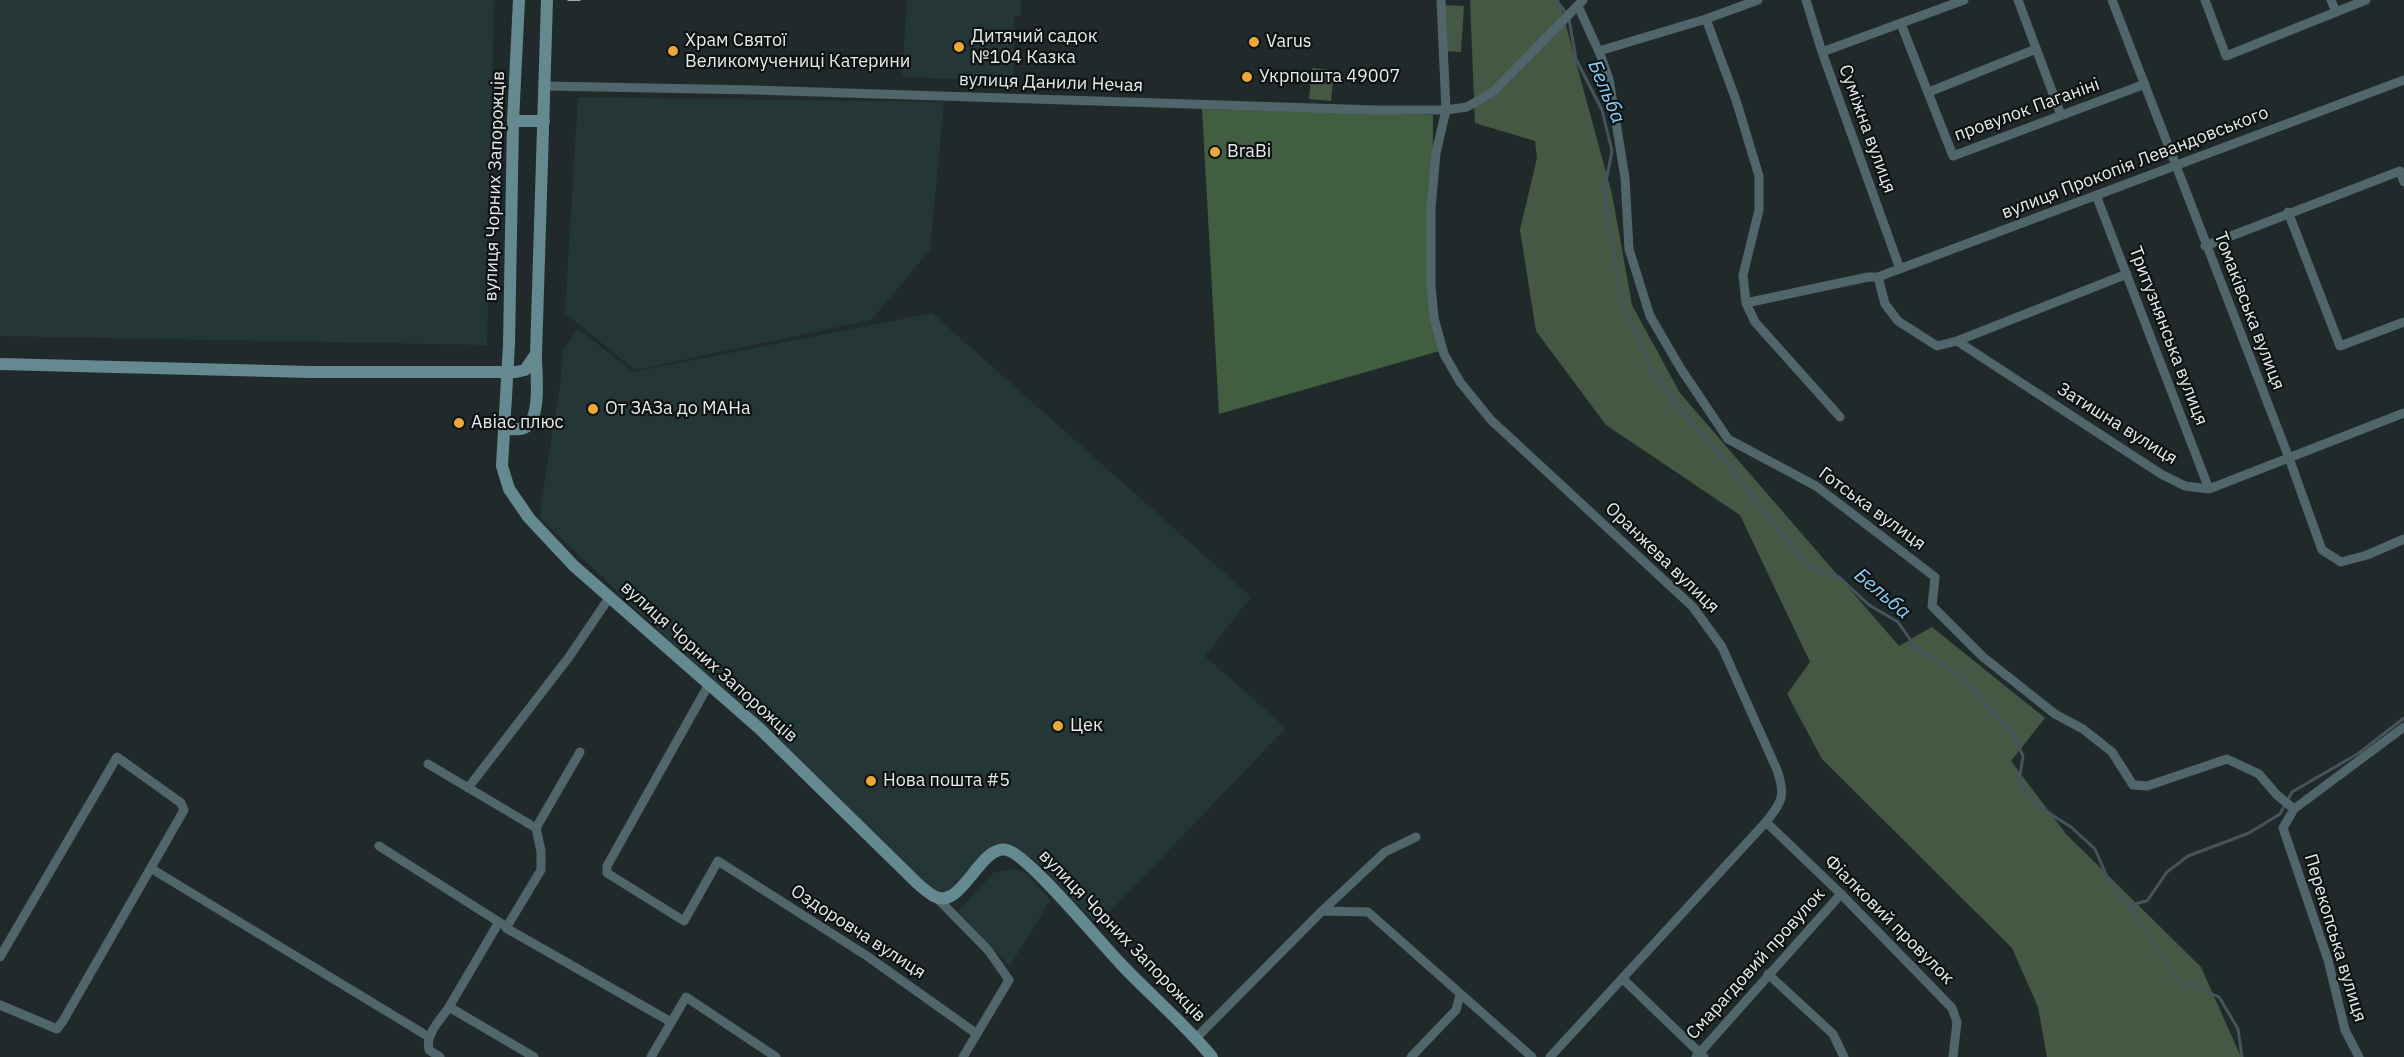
<!DOCTYPE html>
<html>
<head>
<meta charset="utf-8">
<style>
	body { margin:0 }
	canvas { display:block; background:#212a2a }
</style>
</head>
<body>
<canvas width="2404" height="1057"></canvas>
<script>
const context = document.querySelector('canvas').getContext('2d');
context.lineJoin = 'round';
function fillPath(path, color) { context.fillStyle = color; context.fill(path, 'evenodd'); }
function trace(path, color, width, dash) { context.strokeStyle = color; context.lineWidth = width; context.lineCap = dash ? 'butt' : 'round'; context.setLineDash(dash || []); context.stroke(path); }
function label(font, color, halo, rows, align = 'center') {
  context.font = font + ' "IBM Plex Sans",sans-serif'; context.lineWidth = 4.5; context.setLineDash([]); context.textBaseline = 'middle'; context.strokeStyle = halo; context.fillStyle = color; for (const [text, x, y, turn = 0] of rows) {
    context.save(); context.translate(x, y); context.rotate((+turn || 0) * Math.PI / 180); context.textAlign = isNaN(turn) ? turn : align; if (halo) context.strokeText(text, 0, 0); context.fillText(text, 0, 0); context.restore();
  }
}
fillPath(new Path2D(`
	M0,0H494L487,345L0,336Z
	M907,0H1021V16H1014V81L902,77Z
	M578,97L944,102L930,250L871,320L635,370L565,313Z
	M932,313L1251,597L1205,656L1286,728L1097,925L1034,859L999,843L949,892L938,895L539,517L560,386L563,350L578,329L633,372Z
	M1011,869L1025,872L1050,900L1010,966L958,912L993,873Z`), '#243635');
fillPath(new Path2D(`
	M1470,0H1559L1612,194L1632,305L1680,393L1899,646L1932,627L2045,718L2011,761L2066,834L2201,967L2241,1057H2047L2038,1007L2012,948L1822,759L1787,694L1810,662L1740,515L1606,425L1536,331L1520,230L1537,158L1535,141L1475,123Z
	M1446,5L1464,6L1461,52L1444,51Z
	M1312,68L1334,70L1331,101L1309,99Z`), '#445844');
fillPath(new Path2D(`
	M1202,109L1433,115L1432,289L1443,350L1219,414Z`), '#415f40');
trace(new Path2D(`
	M1556,0L1566,13
	M1569,19L1576,59L1602,110L1612,151L1604,192L1621,299L1653,372L1681,410L1724,459L1807,566L1839,577L1869,605L1898,622L1916,648L1962,678L2013,734L2023,756L2019,781L2035,804L2071,827L2095,849L2108,879L2129,905L2176,978L2219,997L2238,1029L2242,1057
	M2130,905L2147,901L2167,872L2188,856L2249,833L2280,814L2292,792L2359,753L2404,718`), '#45545c', 3);
trace(new Path2D(`
	M1441,0L1446,110L1436,153L1431,208V284L1434,318L1444,354L1460,382L1491,420L1693,607L1722,647L1777,770C1786,796 1782,802 1766,822L1550,1057
	M1806,0L1822,52L1900,269
	M2018,0L2061,115
	M2112,0L2289,458L2322,550L2341,562L2367,555L2404,539
	M2205,0L2226,56L2366,0
	M2331,0L2336,12
	M1578,6L1600,54L1609,79L1625,178L1629,249L1650,316L1681,369L1728,439L1816,486L1935,577L1932,606L1983,657L2055,714L2083,729L2112,752L2133,785L2147,786L2227,759L2259,774L2277,795L2294,809
	M1706,19L1736,100L1759,176V210L1743,275L1746,303L1755,322L1840,417
	M1901,24L1953,156L2145,84
	M1599,51L1706,19L1758,0
	M1822,52L1964,0
	M545,86L754,90L1376,110H1446L1467,107L1494,91L1583,0
	M1929,92L2036,49
	M2096,195L2209,489
	M2288,212L2340,346L2404,322
	M2205,246L2400,171L2404,182
	M1878,277L1885,304L1898,321L1937,346L1957,341L2127,274
	M1746,303L1868,277H1878L2404,80
	M1957,341L2161,474L2185,486L2209,489L2404,413
	M709,684L607,866V873L684,921L718,861L867,956L977,1034
	M428,764L536,828L541,851V870L506,928L671,1022
	M468,788L569,657L609,598
	M1766,822L1841,894L1952,1008L1957,1022L1953,1057
	M536,828L580,752
	M379,846L502,924
	M152,869L429,1037
	M937,898L988,950L1009,980L963,1057
	M1322,911L1368,912L1532,1057
	M499,922L449,1007L534,1057
	M0,957L117,757L181,803L184,810L63,1021L57,1029L0,1005
	M1768,974L1833,1034L1844,1057
	M1623,979L1704,1057
	M1196,1038L1322,911L1385,852L1416,837
	M440,1057L429,1050C425,1034 441,1019 449,1007
	M651,1057L686,997L776,1057
	M1411,1057L1456,1010L1460,995
	M1696,1057L1841,894
	M2359,1057L2345,1030L2328,960L2283,828L2294,809L2404,727`), '#50666b', 9);
trace(new Path2D(`
	M519,0L513,121L509,344L502,466L509,489L529,518L574,566L760,729L917,883C923,888 929,894 936,897C962,909 981,843 1007,850C1028,855 1100,942 1120,963C1150,995 1184,1023 1212,1057
	M513,121H544
	M0,364L310,372H516L525,370L536,354L547,0
	M505,429C511,429 518,430 524,428C542,420 536,374 536,357`), '#658991', 12);
trace(new Path2D(`
	M568,0H580`), '#cad0cf', 1.5);
for (const [x, y, r, color] of [
	[1254,42,6,"#eda83c"],
	[959,47,6,"#eda83c"],
	[673,51,6,"#eda83c"],
	[1247,77,6,"#eda83c"],
	[1215,152,6,"#eda83c"],
	[593,409,6,"#eda83c"],
	[459,423,6,"#eda83c"],
	[1058,726,6,"#eda83c"],
	[871,781,6,"#eda83c"]
]) { const dot = new Path2D(); dot.arc(x, y, r, 0, 2 * Math.PI); context.fillStyle = color; context.fill(dot); trace(dot, '#0e1212', 2); }
label('18px', '#e5ebea', '#0e1212', [
	["Дитячий садок",971,37],
	["№104 Казка",971,58],
	["Храм Святої",685,41],
	["Великомучениці Катерини",685,62],
	["Varus",1266,42],
	["Укрпошта 49007",1259,77],
	["BraBi",1227,152],
	["От ЗАЗа до МАНа",605,409],
	["Авіас плюс",471,423],
	["Цек",1070,726],
	["Нова пошта #5",883,781]
], 'left');
label('18px', '#e5ebea', '#0e1212', [
	["вулиця Данили Нечая",1051,83,2],
	["провулок Паганіні",2027,110,-20],
	["Суміжна вулиця",1867,129,70],
	["вулиця Прокопія Левандовського",2135,163,-21],
	["вулиця Чорних Запорожців",495,186,-88],
	["Томаківська вулиця",2249,311,69],
	["Тритузнянська вулиця",2168,336,69],
	["Затишна вулиця",2117,424,32],
	["Готська вулиця",1872,509,36],
	["Оранжева вулиця",1662,558,44],
	["вулиця Чорних Запорожців",709,662,42],
	["Фіалковий провулок",1889,920,45],
	["Оздоровча вулиця",858,932,33],
	["вулиця Чорних Запорожців",1122,936,46],
	["Перекопська вулиця",2335,938,73],
	["Смарагдовий провулок",1756,964,-48]
]);
label('italic 20px', '#89ccf7', '#0e1212', [
	["Бельба",1606,92,67],
	["Бельба",1882,594,40]
]);
</script>
</body>
</html>
